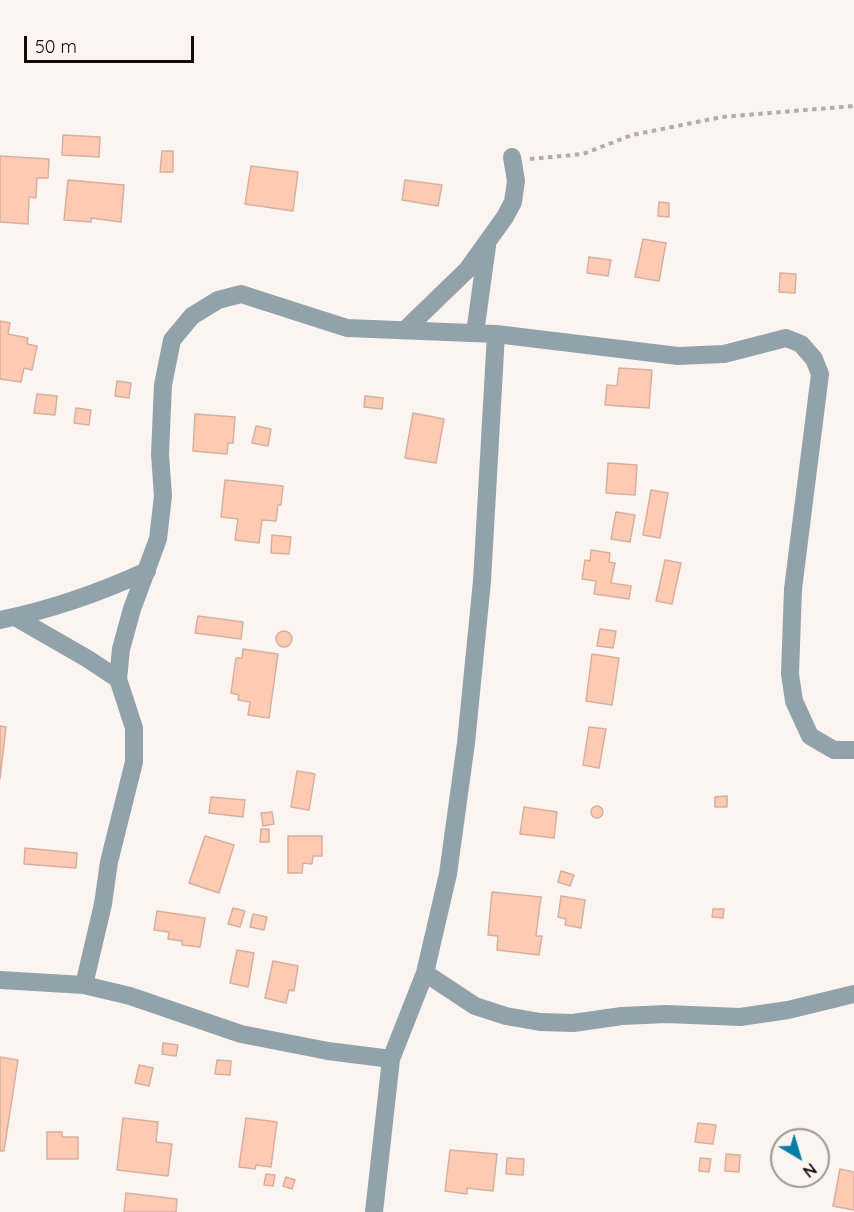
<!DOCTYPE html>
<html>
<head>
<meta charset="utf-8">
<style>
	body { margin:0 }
	#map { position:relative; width:854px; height:1212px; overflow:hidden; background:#fcf4f1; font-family:Quicksand,sans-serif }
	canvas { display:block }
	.north { position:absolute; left:770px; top:1128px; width:60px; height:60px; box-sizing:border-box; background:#fcf4f1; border:2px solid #a09693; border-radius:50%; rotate:142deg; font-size:16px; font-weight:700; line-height:24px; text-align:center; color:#170a05 }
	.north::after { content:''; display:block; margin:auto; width:21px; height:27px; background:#027ea4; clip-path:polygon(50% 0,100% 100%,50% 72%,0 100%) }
	.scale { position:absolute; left:24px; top:36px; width:170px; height:27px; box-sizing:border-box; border:3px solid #170a05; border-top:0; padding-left:8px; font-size:18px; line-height:21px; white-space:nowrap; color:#170a05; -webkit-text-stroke:4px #fcf4f1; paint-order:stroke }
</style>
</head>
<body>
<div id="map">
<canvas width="854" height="1212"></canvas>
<div class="north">N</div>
<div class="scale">50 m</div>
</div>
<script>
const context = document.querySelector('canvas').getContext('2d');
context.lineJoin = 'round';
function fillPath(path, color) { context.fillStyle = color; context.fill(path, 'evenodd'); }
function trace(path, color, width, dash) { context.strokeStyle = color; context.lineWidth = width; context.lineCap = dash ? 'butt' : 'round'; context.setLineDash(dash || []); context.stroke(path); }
const building = new Path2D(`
	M63,135L100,137L99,157L62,155Z
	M162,151H173V172H160Z
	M0,156L49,159L48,178H37L36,198L29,197L28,224L0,222Z
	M251,166L298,172L293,211L245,204Z
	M68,180L124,185L121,222L91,218V222L64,220Z
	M405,180L442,185L438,206L402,200Z
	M659,202L669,203V217L658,216Z
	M643,239L666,243L659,281L635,277Z
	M589,257L611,260L608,276L587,273Z
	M780,273L796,274L795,293L779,292Z
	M0,321L10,323L8,334L28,338L27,344L37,346L32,370L24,368L21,382L0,379Z
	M619,368L652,370L649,408L605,405L607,385L617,386Z
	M117,381L131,383L129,398L115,396Z
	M37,394L57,396L55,415L34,413Z
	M365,396L383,398L382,409L364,407Z
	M76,408L91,410L89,425L74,423Z
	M413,413L444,419L436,463L405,458Z
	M195,414L235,417L233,443H228L227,454L193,451Z
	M256,426L271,429L268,446L252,443Z
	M608,463L637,465L635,495L606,493Z
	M225,480L283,486L281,505H278L276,521L262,520L259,543L235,540L238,519L221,517Z
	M651,490L668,493L660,538L643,535Z
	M616,512L635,515L630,542L611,539Z
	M272,535L291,537L289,554L271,553Z
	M591,550L610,553L609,562L615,563L611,583L631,586L629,599L594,594L596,581L582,579L585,560L590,561Z
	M665,560L681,563L672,604L656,601Z
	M198,616L243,622L241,639L195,633Z
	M600,629L616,631L613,648L597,646Z
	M276 639a8 8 0 1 1 16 0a8 8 0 1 1-16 0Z
	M243,649L278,654L269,718L248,715L250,702L238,700L239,695L231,693L236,658H242Z
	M592,654L619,658L612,705L586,701Z
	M0,726L6,727L0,779Z
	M589,727L606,729L599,768L583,765Z
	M297,771L315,774L309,810L291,807Z
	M727,796V807H715V797Z
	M211,797L245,800L243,817L209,813Z
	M591 812a6 6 0 1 1 12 0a6 6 0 1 1-12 0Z
	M524,807L557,812L554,838L520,834Z
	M272,812L274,824L263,826L261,813Z
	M261,829H269V842H260Z
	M205,836L234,845L219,893L189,883Z
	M288,836H322V856H313L312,864L303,863L302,873H288Z
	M25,848L77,853L76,868L24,864Z
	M561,871L574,875L570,886L558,882Z
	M492,892L541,897L536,936H542L539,955L497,950L498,936L488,935Z
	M561,896L585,900L581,928L565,925L566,919L558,917Z
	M233,908L245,911L240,927L228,924Z
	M713,909H724L723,918L712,917Z
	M157,911L205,918L200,947L182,945V941L168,939L169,932L154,930Z
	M253,914L267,917L264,930L250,927Z
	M237,950L254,953L248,987L230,983Z
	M273,961L298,966L294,991L289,990L286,1003L265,998Z
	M163,1043L178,1045L176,1056L162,1054Z
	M0,1057L18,1060L4,1151H0Z
	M217,1060L231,1061L230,1075L215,1074Z
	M139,1065L153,1068L149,1086L135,1083Z
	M123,1118L158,1122L156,1142L172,1144L168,1176L117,1170Z
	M246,1118L277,1122L271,1167L256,1165L255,1169L239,1167Z
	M698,1123L716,1125L713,1144L695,1142Z
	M47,1132H62V1137H78V1159H47Z
	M450,1150L497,1154L493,1191L467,1188V1194L445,1191Z
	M726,1154L740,1155L739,1172L725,1171Z
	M507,1158L524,1159L523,1175L506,1174Z
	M700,1158L711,1159L709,1172L699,1171Z
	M840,1169L854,1172V1210L833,1206Z
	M266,1174L275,1175L273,1186L264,1185Z
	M286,1177L295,1180L292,1189L283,1186Z
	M126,1193L177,1199L176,1212H124Z`);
fillPath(building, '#ffcab2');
trace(building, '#d5b09f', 1.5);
trace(new Path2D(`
	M530,159L583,154L632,135L722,117L854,106`), '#b5aba8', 4, [4.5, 4.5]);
trace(new Path2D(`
	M405,330L467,270L505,217L513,202L516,181L512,157
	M475,333L487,246
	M15,617L88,659L118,679
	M0,620C50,610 101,592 147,571
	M425,973L475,1006L506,1016L540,1022L573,1023L622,1016L666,1014L740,1017L788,1010L854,994
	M0,980L84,985L130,996L241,1034L328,1051L391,1059
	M84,985L103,904L109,862L134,762V728L118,679L121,649L132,609L158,539L163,496L160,454L163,385L172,340L192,316L218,300L241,294L347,328L496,334L678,356L724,354L786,338L801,344L814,359L820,374L793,589L790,674L794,701L810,736L834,750H854
	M374,1212L391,1059L425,973L448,874L466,743L482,581L496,334`), '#92a2aa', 18);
</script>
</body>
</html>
